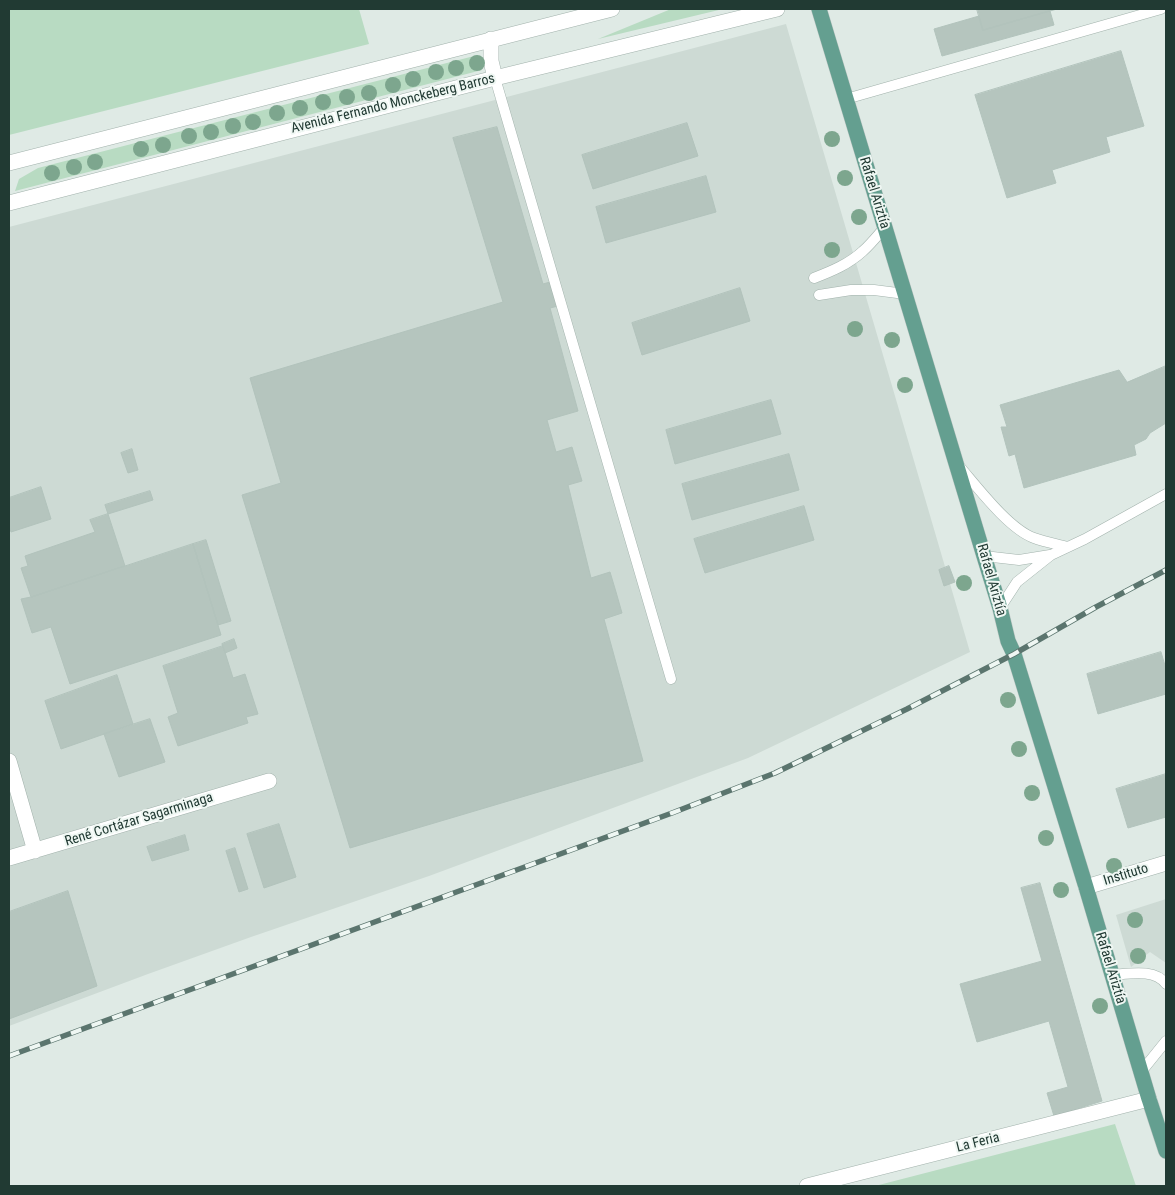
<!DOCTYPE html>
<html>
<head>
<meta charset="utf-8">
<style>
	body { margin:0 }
	#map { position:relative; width:1175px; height:1195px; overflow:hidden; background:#dfeae5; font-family:"Roboto Condensed",sans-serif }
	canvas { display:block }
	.frame { position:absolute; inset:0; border:10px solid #213a33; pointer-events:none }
</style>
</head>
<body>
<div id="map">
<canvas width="1175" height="1195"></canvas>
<div class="frame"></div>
</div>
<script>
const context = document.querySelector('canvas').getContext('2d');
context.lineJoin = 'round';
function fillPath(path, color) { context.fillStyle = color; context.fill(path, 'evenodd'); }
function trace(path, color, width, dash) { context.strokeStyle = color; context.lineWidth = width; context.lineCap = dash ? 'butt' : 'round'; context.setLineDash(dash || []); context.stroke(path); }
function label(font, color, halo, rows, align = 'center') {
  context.font = font + ' "Roboto Condensed",sans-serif'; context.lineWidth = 4; context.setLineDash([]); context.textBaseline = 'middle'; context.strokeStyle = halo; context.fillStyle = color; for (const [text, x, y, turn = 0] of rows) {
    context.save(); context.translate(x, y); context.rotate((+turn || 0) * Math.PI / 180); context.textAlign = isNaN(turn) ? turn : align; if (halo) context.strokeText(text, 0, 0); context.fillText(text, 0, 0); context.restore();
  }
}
fillPath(new Path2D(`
	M786,24L970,652L748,758L429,876L251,937L148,974L9,1026V227Z
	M1166,899V963L1150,952L1131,967L1116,915Z`), '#cddad4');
fillPath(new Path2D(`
	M9,9H359L369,44L9,135Z
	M671,9H723L598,39Z
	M478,55L482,70L15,191L19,179L38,168Z
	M1115,1124L1136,1186H875Z`), '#b8dbc2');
const building = new Path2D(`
	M977,9H1057L983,30Z
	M1050,11L1054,25L942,56L934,29L979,16L983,30Z
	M1121,51L1144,126L1106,137L1110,152L1052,170L1056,183L1007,198L975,95Z
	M687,123L698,156L593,189L582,155Z
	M497,127L543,284L550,282L558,306L550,308L578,411L547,420L556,452L572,447L582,481L568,485L591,578L610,572L616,592L622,613L604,619L643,761L350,848L242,495L281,483L250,378L503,302L453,138Z
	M706,176L716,212L606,243L596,207Z
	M740,288L750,321L642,355L632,323Z
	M1166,366V423L1150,433L1146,439L1134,445L1136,455L1024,488L1015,454L1009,456L1001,427H1007L1000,405L1119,370L1127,382Z
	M771,400L781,434L675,464L666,430Z
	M132,449L138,470L128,473L121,453Z
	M789,454L799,490L692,520L682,484Z
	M41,487L51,519L11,532L9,526V498Z
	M150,491L153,500L108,514L105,505Z
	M804,506L814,540L705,573L694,539Z
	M108,514L125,566L31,597L21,568L28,566L25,556L95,532L90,520Z
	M206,540L231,621L218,625L193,544Z
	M193,544L221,635L70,684L51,627L32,633L21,599L31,597Z
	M949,566L955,582L944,586L939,570Z
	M234,639L237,648L225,653L222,644Z
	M223,646L233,678L245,674L258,714L246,717L248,723L178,746L168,717L178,713L163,666Z
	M1161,652L1166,669V694L1098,714L1087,674Z
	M117,675L133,724L61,749L45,701Z
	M150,719L165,762L119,777L104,734Z
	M1166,774V817L1128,828L1116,789Z
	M279,824L296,877L264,888L247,834Z
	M185,835L189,850L152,861L147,847Z
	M235,848L248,889L239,892L226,851Z
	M1040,883L1102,1101L1054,1116L1047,1093L1068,1087L1049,1021L977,1042L960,984L1042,961L1021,888Z
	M68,891L97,986L9,1019V912Z`);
fillPath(building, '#b5c5be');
trace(building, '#b2c3bc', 1);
const service = new Path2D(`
	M495,78L671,679
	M846,99L1161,9
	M814,278C832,271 849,264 863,251C871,244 878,235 885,227
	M819,295L851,290H874L905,294
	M960,467C978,488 1009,529 1034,538C1045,542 1057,544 1068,547
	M984,556L1019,560L1050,555
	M1000,608L1017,582L1051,555L1085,539L1166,494
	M1111,975C1128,974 1155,968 1166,984
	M1141,1072L1166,1041`);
const minor = new Path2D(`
	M491,39V61L495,78
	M9,761L35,851
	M9,858L269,781
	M1086,887L1166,863
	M807,1186L1149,1099`);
const tertiary = new Path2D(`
	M9,163L612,9
	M9,203L495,78L777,9`);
const primary = new Path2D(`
	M819,9L984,556L1000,608L1008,641L1014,654L1086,887L1149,1099L1166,1151`);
trace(service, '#a2b2ac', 11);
trace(minor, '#a2b2ac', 16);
trace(tertiary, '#a2b2ac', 16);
trace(primary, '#bcc4c2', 16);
trace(service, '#fff', 10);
trace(minor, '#fff', 15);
trace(tertiary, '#fff', 15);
trace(primary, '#649f90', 15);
const rail = new Path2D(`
	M9,1056L672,813L775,773L907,709L1014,654L1096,607L1166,570`);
trace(rail, '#5b756e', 5.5);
trace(rail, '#eff7f3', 4, [11]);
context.fillStyle = '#7da68e';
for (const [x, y] of [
	[477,63],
	[456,68],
	[436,72],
	[413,79],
	[393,85],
	[369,93],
	[347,97],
	[323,102],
	[300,108],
	[277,113],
	[253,122],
	[233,126],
	[211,132],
	[189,136],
	[832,139],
	[163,145],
	[141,149],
	[95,162],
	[74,167],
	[52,173],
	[845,178],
	[859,217],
	[832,250],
	[855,329],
	[892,340],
	[905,385],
	[964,583],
	[1008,700],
	[1019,749],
	[1032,793],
	[1046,838],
	[1114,866],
	[1061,890],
	[1135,920],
	[1138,956],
	[1100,1006]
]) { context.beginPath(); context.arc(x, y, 8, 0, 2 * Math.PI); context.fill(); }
label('14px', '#213a33', '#eff7f3', [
	["Avenida Fernando Monckeberg Barros",393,104,-14],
	["Rafael Ariztía",874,193,73],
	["Rafael Ariztía",991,580,74],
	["René Cortázar Sagarminaga",139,820,-17],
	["Instituto",1126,875,-17],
	["Rafael Ariztía",1110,968,73],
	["La Feria",978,1143,-14]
]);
</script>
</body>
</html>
